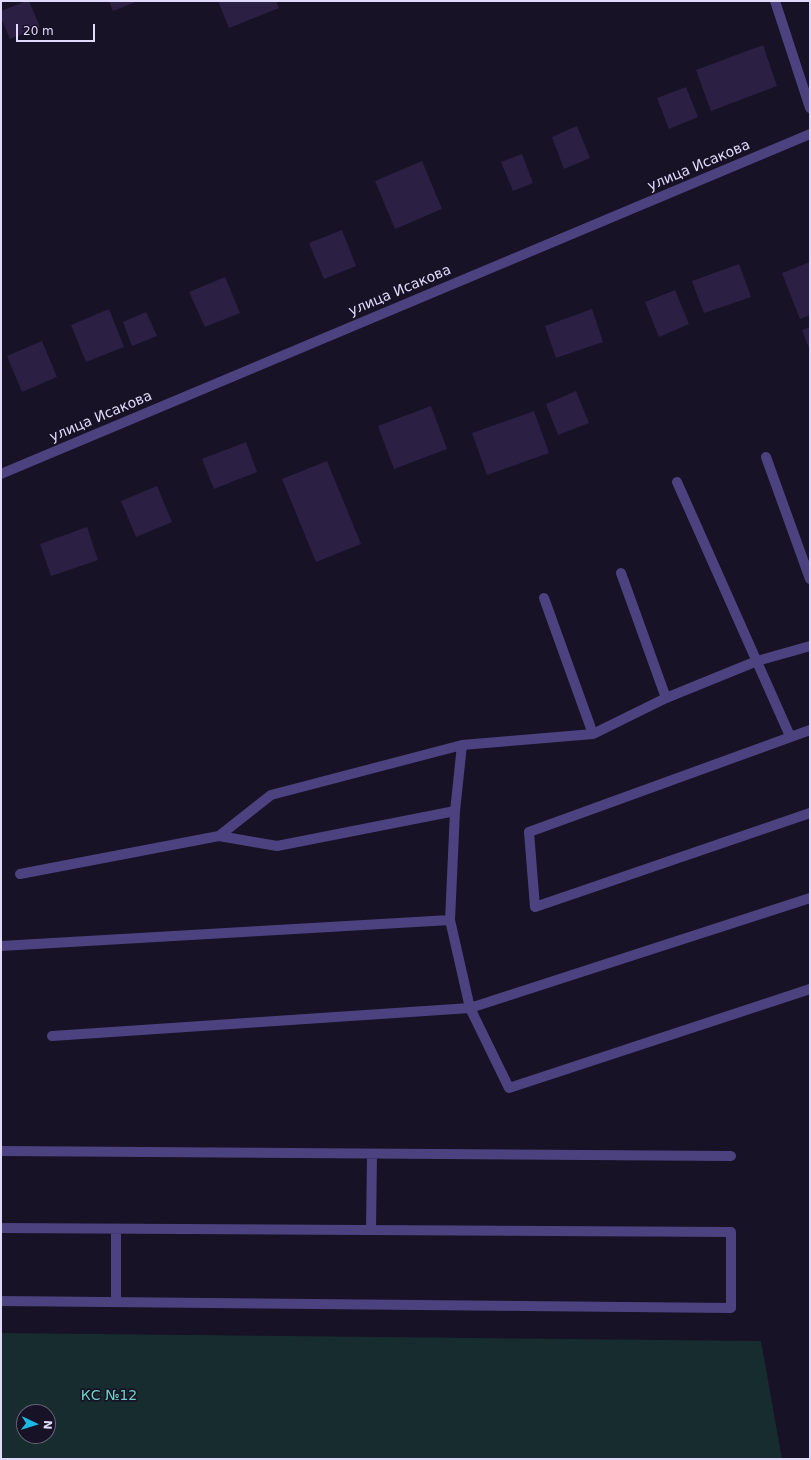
<!DOCTYPE html>
<html>
<head>
<meta charset="utf-8">
<style>
	body { margin:0 }
	#map { position:relative; width:811px; height:1460px; overflow:hidden; background:#171225; font-family:"DejaVu Sans",sans-serif }
	canvas { display:block }
	.frame { position:absolute; inset:0; border:2px solid #e2dafb; pointer-events:none }
	.north { position:absolute; left:16px; top:1404px; width:40px; height:40px; box-sizing:border-box; background:#171225; border:1px solid #68627b; border-radius:50%; rotate:94deg; font-size:11px; font-weight:700; line-height:16px; text-align:center; color:#e2dafb }
	.north::after { content:''; display:block; margin:auto; width:14px; height:18px; background:#1bb9e6; clip-path:polygon(50% 0,100% 100%,50% 72%,0 100%) }
	.scale { position:absolute; left:16px; top:24px; width:79px; height:18px; box-sizing:border-box; border:2px solid #e2dafb; border-top:0; padding-left:5px; font-size:12px; line-height:14px; white-space:nowrap; color:#e2dafb; -webkit-text-stroke:3px #171225; paint-order:stroke }
</style>
</head>
<body>
<div id="map">
<canvas width="811" height="1460"></canvas>
<div class="frame"></div>
<div class="north">N</div>
<div class="scale">20 m</div>
</div>
<script>
const context = document.querySelector('canvas').getContext('2d');
context.lineJoin = 'round';
function fillPath(path, color) { context.fillStyle = color; context.fill(path, 'evenodd'); }
function trace(path, color, width, dash) { context.strokeStyle = color; context.lineWidth = width; context.lineCap = dash ? 'butt' : 'round'; context.setLineDash(dash || []); context.stroke(path); }
function label(font, color, halo, rows, align = 'center') {
  context.font = font + ' "DejaVu Sans",sans-serif'; context.lineWidth = 3.5; context.setLineDash([]); context.textBaseline = 'middle'; context.strokeStyle = halo; context.fillStyle = color; for (const [text, x, y, turn = 0] of rows) {
    context.save(); context.translate(x, y); context.rotate((+turn || 0) * Math.PI / 180); context.textAlign = isNaN(turn) ? turn : align; if (halo) context.strokeText(text, 0, 0); context.fillText(text, 0, 0); context.restore();
  }
}
fillPath(new Path2D(`
	M1,1333L761,1341L782,1459H1ZM24,1412H48V1436H24Z`), '#162c2e');
fillPath(new Path2D(`
	M26,1H29L40,27L10,39L1,18V11Z
	M109,1H138L113,11Z
	M218,1H276L279,8L229,28Z
	M763,45L777,86L711,111L696,70Z
	M686,87L698,117L669,129L657,98Z
	M577,126L590,158L564,169L552,137Z
	M522,154L533,183L513,191L501,162Z
	M422,161L442,209L395,229L375,181Z
	M342,230L356,266L324,279L309,243Z
	M810,262V315L800,319L782,273Z
	M739,264L751,297L704,313L692,281Z
	M225,277L240,313L205,327L189,292Z
	M675,290L689,324L659,337L645,302Z
	M109,309L124,347L86,362L71,325Z
	M592,309L603,342L556,358L545,326Z
	M146,312L157,336L132,346L123,322Z
	M810,327V351L802,330Z
	M42,341L57,377L22,392L7,356Z
	M576,391L589,423L558,435L546,404Z
	M431,406L447,449L394,469L378,426Z
	M534,411L549,453L487,475L472,433Z
	M246,442L257,472L214,489L202,459Z
	M327,461L361,544L316,562L282,479Z
	M157,486L172,522L136,537L121,501Z
	M87,527L98,560L51,576L40,544Z`), '#2b2044');
trace(new Path2D(`
	M775,1L810,108
	M766,457L810,579
	M1,474L810,134
	M677,482L790,736
	M621,573L666,698
	M544,598L593,734
	M810,730L529,832L535,907L810,813
	M455,811L462,745L593,734L666,698L757,661L810,646
	M219,836L277,846L455,811L450,920
	M20,874L219,836L271,795L462,745
	M1,946L450,920L470,1008L509,1088L810,989
	M52,1036L470,1008L810,898
	M1,1151L731,1156
	M1,1228L731,1232V1308L1,1301
	M371,1230L372,1154
	M116,1302V1229`), '#4c427f', 10);
label('14px', '#e2dafb', '#171225', [
	["улица Исакова",699,166,-23],
	["улица Исакова",400,291,-23],
	["улица Исакова",101,417,-23]
]);
label('14px', '#6dd3c6', '#171225', [
	["КС №12",109,1396]
]);
</script>
</body>
</html>
